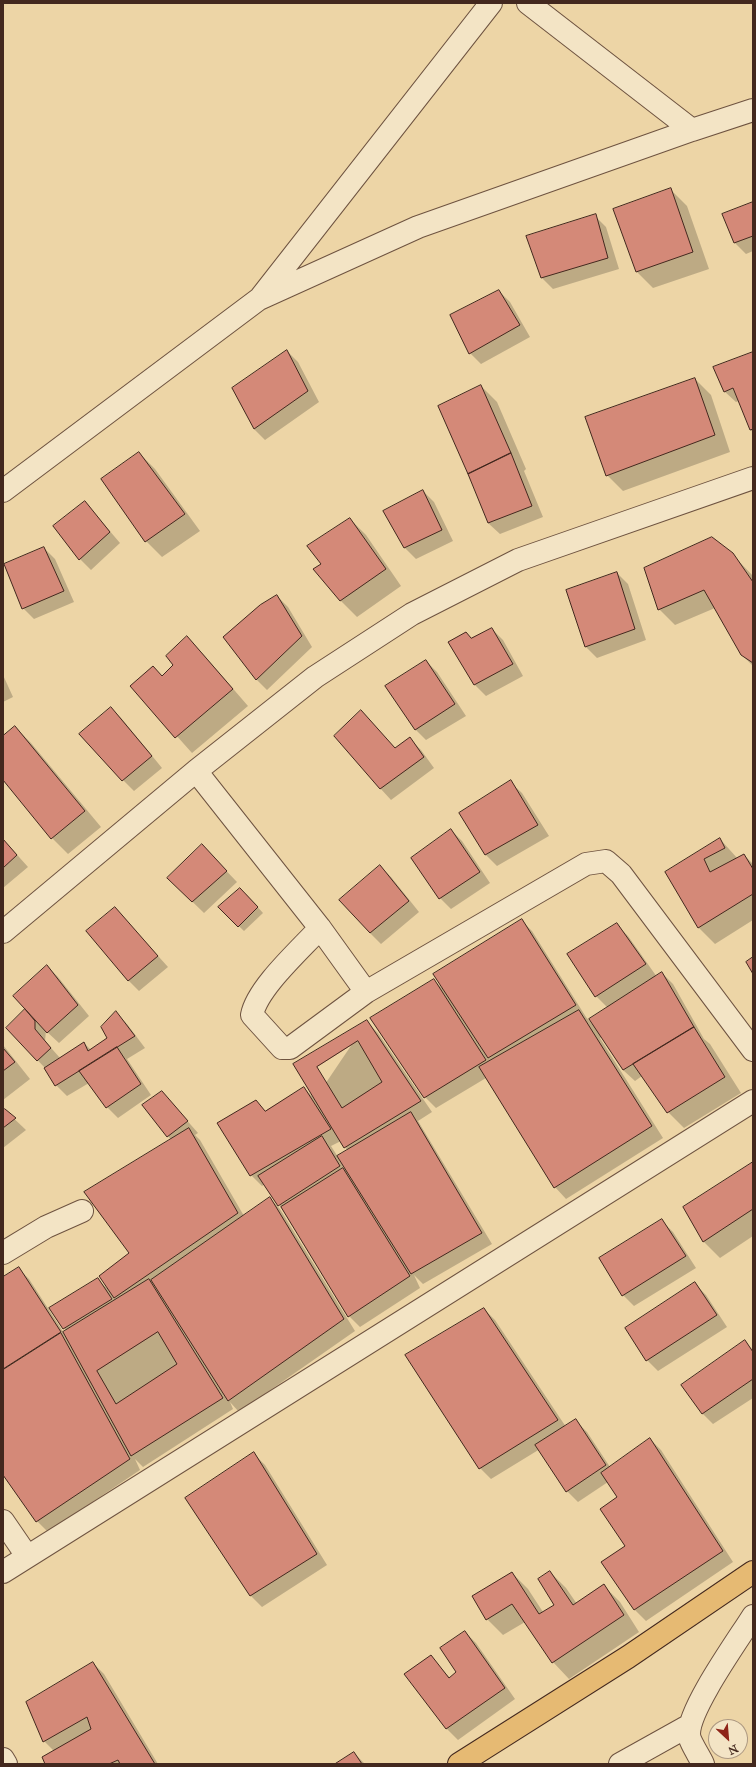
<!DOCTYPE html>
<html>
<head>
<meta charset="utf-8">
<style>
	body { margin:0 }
	#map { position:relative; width:756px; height:1767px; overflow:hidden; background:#edd5a6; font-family:"IM FELL Great Primer",serif }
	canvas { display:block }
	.frame { position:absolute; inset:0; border:4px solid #43281e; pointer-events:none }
	.north { position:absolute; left:708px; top:1719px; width:40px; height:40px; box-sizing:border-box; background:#f3e4c5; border:1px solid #ad9982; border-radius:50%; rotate:154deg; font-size:11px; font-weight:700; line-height:16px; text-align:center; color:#43281e }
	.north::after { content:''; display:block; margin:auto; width:14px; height:18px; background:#8f2418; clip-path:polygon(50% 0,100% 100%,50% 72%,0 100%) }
</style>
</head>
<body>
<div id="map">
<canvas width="756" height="1767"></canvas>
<div class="frame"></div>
<div class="north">N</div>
</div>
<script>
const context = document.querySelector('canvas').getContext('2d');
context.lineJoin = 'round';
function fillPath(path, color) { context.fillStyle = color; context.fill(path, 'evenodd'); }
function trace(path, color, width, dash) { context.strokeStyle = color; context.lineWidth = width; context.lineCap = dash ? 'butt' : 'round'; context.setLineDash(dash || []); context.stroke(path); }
fillPath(new Path2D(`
	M671,190L687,206L709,269L653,288L637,272Z
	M753,203V251L746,254L735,243L723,215Z
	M595,216L606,227L619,269L553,289L542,278Z
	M499,291L510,302L530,337L481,364L470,353Z
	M287,351L298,362L319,402L265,440L254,429Z
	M753,353V432L750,430L739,401L736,402L724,391Z
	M695,379L711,395L730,452L623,491L607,475Z
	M481,386L497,402L526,469L524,471L543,517L500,534L488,523L469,473Z
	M139,453L155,469L200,531L162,557L146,541Z
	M423,491L434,502L453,541L416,559L405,548L384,511Z
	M85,502L120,543L91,570L80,559Z
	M350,519L366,535L401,586L357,617L341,601L315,569L322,564Z
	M44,548L55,559L74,602L34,619L23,608Z
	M732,554L753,576V666L742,655L715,608L675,625L659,609Z
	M617,573L628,584L646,640L597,658L586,647Z
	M277,596L288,607L312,647L267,690L256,679Z
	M492,629L503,640L523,676L486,696L475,685L449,642L472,639Z
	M187,638L203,654L248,706L192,753L132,686L162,677L175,665Z
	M426,661L437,672L466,716L426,740L415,729Z
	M3,675L13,697L3,702Z
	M111,708L122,719L162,768L134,791L123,780Z
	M15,727L31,743L101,827L68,854L52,838L3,779V737Z
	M410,739L421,750L434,768L391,800L380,788L395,749Z
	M510,782L522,793L549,836L497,866L486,855L460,813Z
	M451,830L462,841L490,883L451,909L440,898Z
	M3,839L28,867L3,888Z
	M720,839L738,859L744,855L753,864V920L715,944L699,928L666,873Z
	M213,857L237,882L204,913L168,878Z
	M380,866L391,877L419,912L381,944L370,933Z
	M246,894L263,913L244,931L219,907Z
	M115,908L168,967L139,991L128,980Z
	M521,920L532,931L586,1017L592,1024L608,1008L596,996L617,925L628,936L657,977L662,973L673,984L704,1039L710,1044L741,1093L684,1128L668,1112L642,1076L635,1081L623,1070L602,1037L600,1038L663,1138L566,1199L555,1187L486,1078L436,1108L425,1097L434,980L442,988Z
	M47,966L58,977L89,1016L59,1043L46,1031L45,1041L60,1058L84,1043L91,1050L108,1038L116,1013L127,1024L145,1048L127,1059L151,1095L118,1118L107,1107L89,1083L67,1096L56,1085L45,1068L7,1028L27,1010Z
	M367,1022L378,1033L432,1112L418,1121L492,1244L423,1284L414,1275L420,1288L360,1327L349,1316L283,1210L265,1184L262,1186L251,1175L256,1101L266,1112L304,1088L315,1099ZM341,1141L348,1151L338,1157L331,1146Z
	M3,1045L30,1079L3,1100Z
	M162,1092L198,1133L195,1135L200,1140L244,1216L270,1198L280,1209L355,1331L239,1412L230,1402L233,1409L143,1467L135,1459L140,1470L48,1532L37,1521L3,1473V1278L18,1268L29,1279L64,1333L66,1331L51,1309L97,1279L109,1290L131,1253L171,1140L168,1136Z
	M5,1110L26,1130L3,1148V1111Z
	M753,1163V1236L720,1258L704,1242L685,1207Z
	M662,1221L673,1232L696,1268L634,1306L623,1295Z
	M695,1284L706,1295L727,1327L658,1371L647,1360Z
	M484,1309L495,1320L566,1427L576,1421L587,1432L610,1467L650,1439L661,1450L733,1562L646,1621L635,1610L603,1563L626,1546L619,1498L608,1482L578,1502L567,1491L540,1449L491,1479L480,1468Z
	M744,1341L753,1350V1398L713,1424L702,1413Z
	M254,1454L265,1465L327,1565L262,1607L251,1596L187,1498Z
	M550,1572L566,1588L577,1604L604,1586L620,1602L639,1632L569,1679L553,1662L525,1622L503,1635L487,1619L512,1573L528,1589L543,1612L555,1605Z
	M465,1632L476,1643L515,1699L458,1740L447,1729L406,1674L431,1657L450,1678L458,1672Z
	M93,1663L104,1674L158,1764H46L54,1751L44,1741Z
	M354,1753L365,1764H337Z`), '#0003');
const building = new Path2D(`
	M671,188L693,252L636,272L613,209Z
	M753,202V236L734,243L722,214Z
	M596,214L608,258L541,278L526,236Z
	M499,290L520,325L469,354L450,315Z
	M287,350L308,391L254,429L232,388Z
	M753,352V429L750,430L733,388L724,392L713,367Z
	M695,378L715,435L606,476L585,417Z
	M481,385L511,453L468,474L438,406Z
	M139,452L185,514L145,542L101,479Z
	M511,453L532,506L488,523L468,474Z
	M423,490L442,530L404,548L383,511Z
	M85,501L110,532L79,560L53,526Z
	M350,518L386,569L340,601L313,569L321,564L307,546Z
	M712,537L733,553L753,582V663L741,655L704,590L658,610L644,568Z
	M44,547L64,591L22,609L4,564Z
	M617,572L635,629L585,647L566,590Z
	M277,595L302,636L256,680L223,637L260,605Z
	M492,628L513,664L474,685L448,642L466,632L471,638Z
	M187,636L233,689L175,738L130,686L153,666L162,676L173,665L166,656Z
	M426,660L455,704L415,730L385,686Z
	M111,707L152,756L122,781L79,734Z
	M361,710L395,748L410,737L424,757L380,789L334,736Z
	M15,726L85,811L51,839L3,780V736Z
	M511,780L538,825L485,855L459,813Z
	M451,829L480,872L439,899L411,858Z
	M720,838L725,848L704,859L710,872L744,854L753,869V894L698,928L665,872Z
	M3,839L17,855L3,868Z
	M202,844L227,871L192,902L167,878Z
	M380,865L409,901L370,933L339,900Z
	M240,888L258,907L238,927L218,907Z
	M115,907L158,956L128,981L86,931Z
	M522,919L576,1005L488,1058L433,974Z
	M617,923L646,964L595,997L567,954Z
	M753,957V974L746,962Z
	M47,965L78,1005L47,1033L13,996Z
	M662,972L694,1027L623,1070L589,1019Z
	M434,979L486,1060L424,1098L370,1018Z
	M25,1009L35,1021V1029L51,1048L37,1061L6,1028Z
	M579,1010L652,1126L554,1188L479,1067Z
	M116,1011L135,1036L55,1086L44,1068L84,1042L88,1051L107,1038L101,1027Z
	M367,1020L421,1101L344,1148L293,1064Z
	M694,1027L725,1077L667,1113L633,1064Z
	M358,1041L382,1082L342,1108L317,1067Z
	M117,1047L141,1084L106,1108L79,1071Z
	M3,1048L15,1062L3,1071Z
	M304,1087L331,1129L250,1176L217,1123L256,1100L265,1111Z
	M162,1091L188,1121L167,1137L142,1105Z
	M5,1109L16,1118L3,1128V1110Z
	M411,1112L482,1233L411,1274L337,1156Z
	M189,1128L238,1213L114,1298L99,1276L129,1253L84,1192Z
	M322,1136L340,1166L278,1206L258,1176Z
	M753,1162V1209L703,1242L683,1207Z
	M343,1168L410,1276L348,1317L281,1207Z
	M270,1197L344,1319L228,1401L151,1280Z
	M662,1219L686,1256L622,1296L599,1258Z
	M19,1267L61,1332L3,1369V1277Z
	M98,1278L112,1299L63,1329L49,1308Z
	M149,1279L223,1398L131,1456L63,1332Z
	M695,1282L717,1315L646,1361L625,1328Z
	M484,1308L558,1420L479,1469L405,1355Z
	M158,1332L177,1364L116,1404L97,1371Z
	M61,1333L130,1459L36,1522L3,1475V1370Z
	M745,1340L753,1352V1379L702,1414L681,1385Z
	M576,1419L606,1465L566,1492L535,1445Z
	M650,1438L723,1551L634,1610L601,1562L625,1546L600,1509L617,1497L601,1473Z
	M254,1452L317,1554L250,1596L185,1498Z
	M550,1571L573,1605L604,1584L624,1615L552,1663L512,1604L486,1620L472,1596L512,1572L539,1614L554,1605L538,1579Z
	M465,1631L505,1688L446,1729L404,1674L431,1655L449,1678L456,1672L440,1648Z
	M93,1662L155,1764H120L118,1760L109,1764H45L42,1757L91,1729L87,1717L43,1742L26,1702Z
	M354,1752L362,1764H335Z`);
fillPath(building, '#d48978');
trace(building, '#43281e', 1);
const minor = new Path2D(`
	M528,3L692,130
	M261,297L491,3
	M3,491L259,299L418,227L692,130L753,110
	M196,771L320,928L366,992L586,864L606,861L621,874L753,1050
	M320,928C301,949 257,988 252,1015L282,1048H290L366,992
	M3,932L196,771L315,677L412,614L518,560L753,478
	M3,1253L46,1227L82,1211
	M3,1521L27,1556
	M3,1572L753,1101
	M3,1759L6,1764
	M620,1764L690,1725
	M703,1764C700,1757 689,1741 689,1734C689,1708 738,1640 753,1616`);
const major = new Path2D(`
	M459,1764L628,1657L753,1572`);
trace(minor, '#6e5340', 24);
trace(major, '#43281e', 24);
trace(minor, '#f3e4c5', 22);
trace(major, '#e6ba73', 22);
</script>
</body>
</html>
